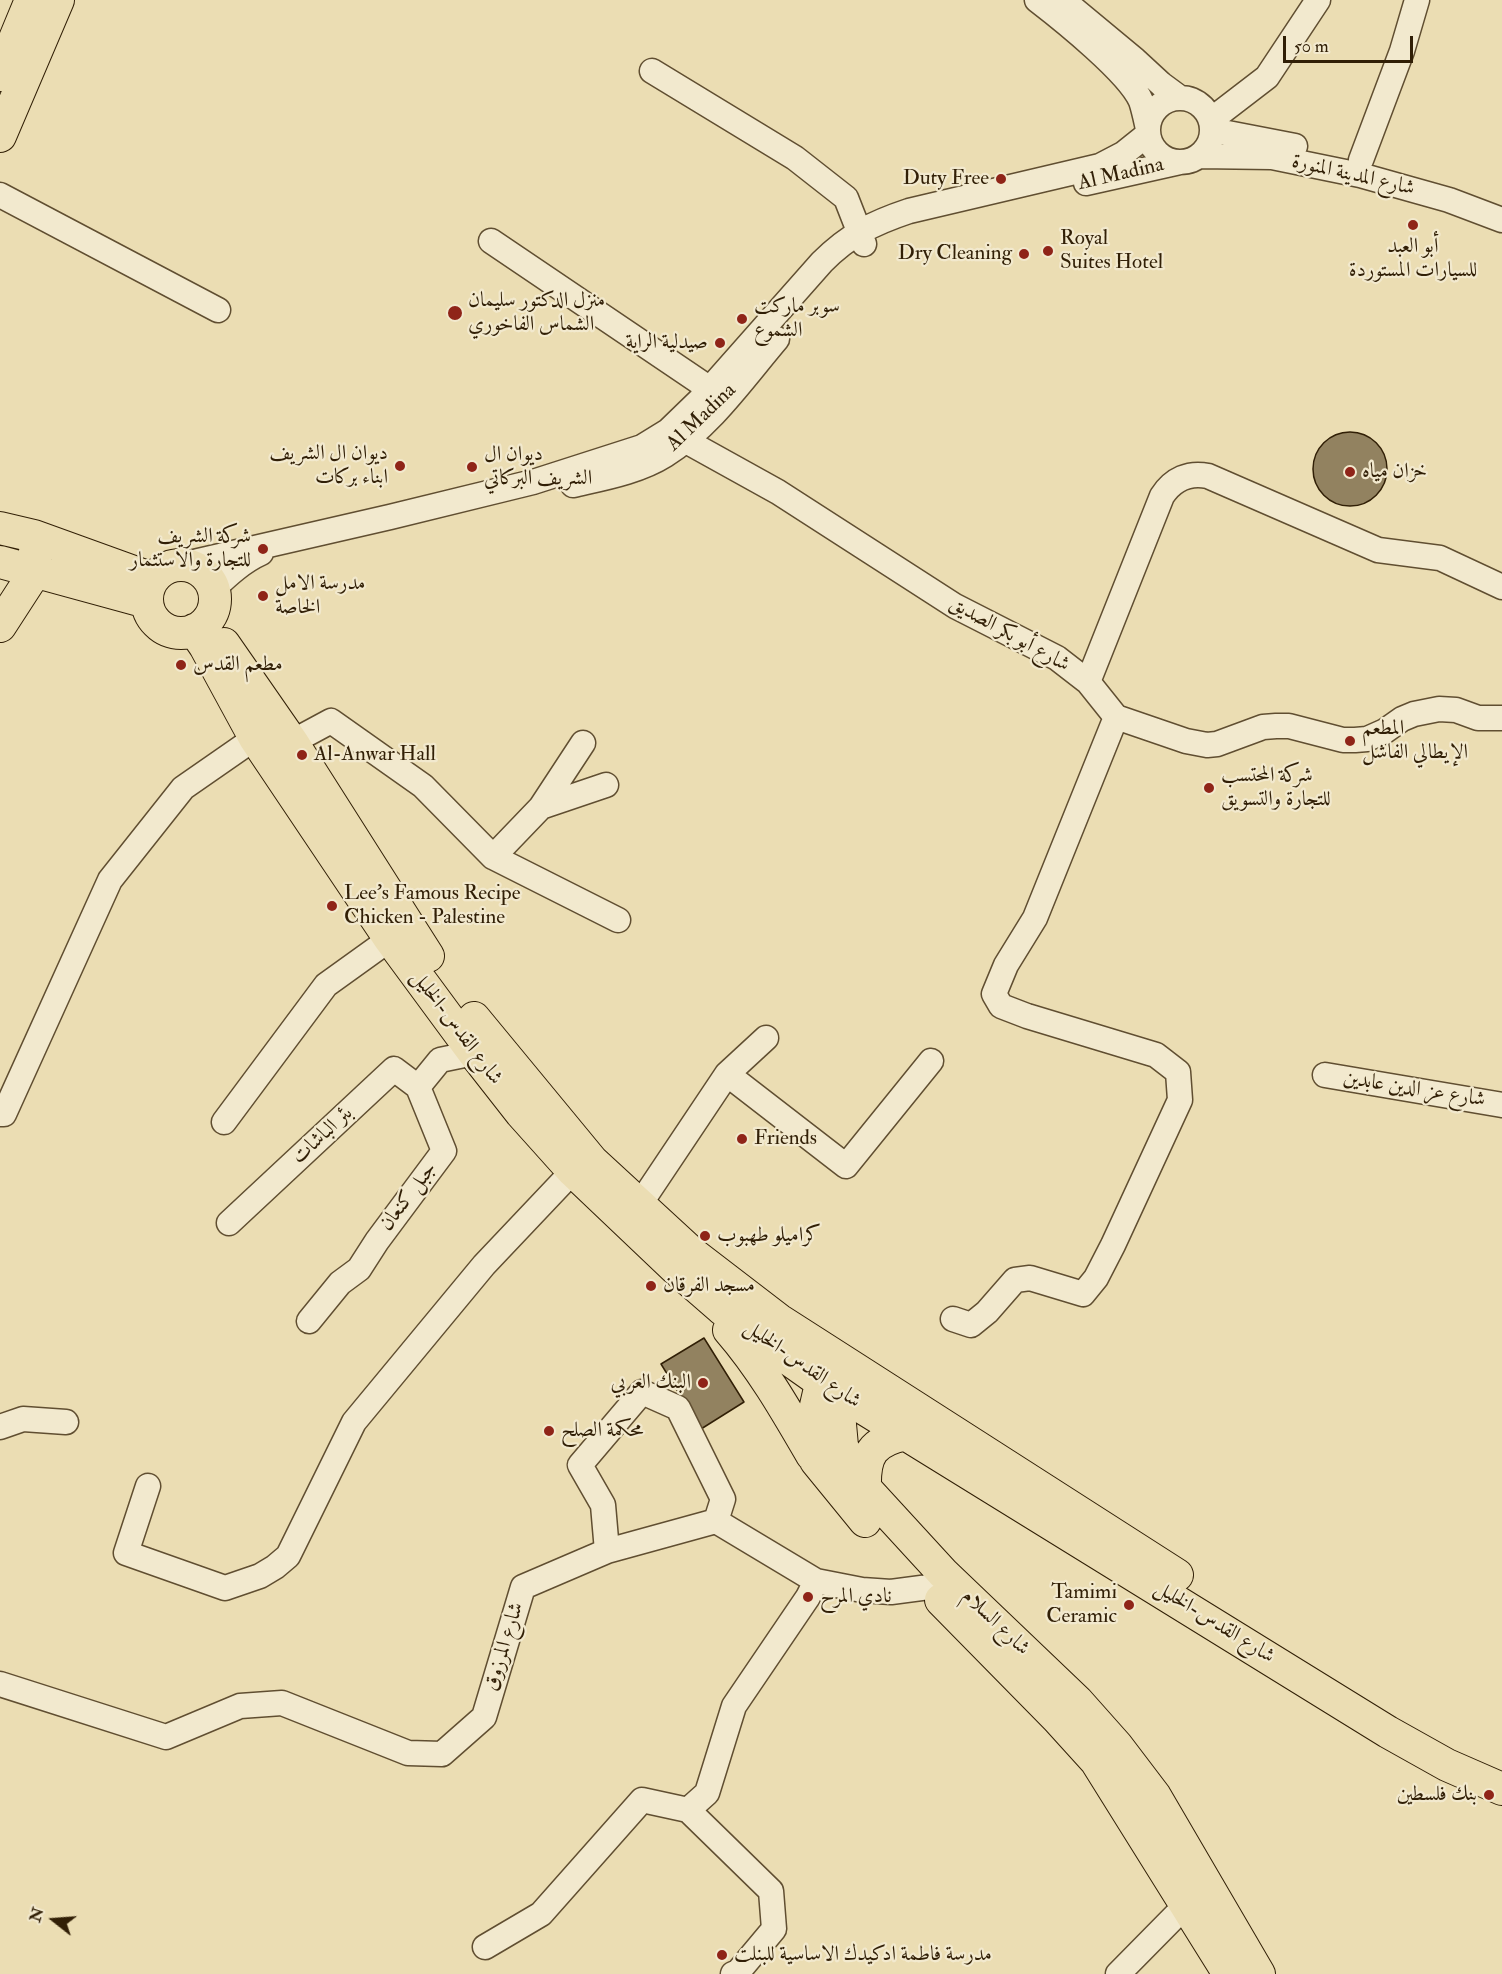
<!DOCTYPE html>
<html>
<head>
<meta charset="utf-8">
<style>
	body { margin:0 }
	#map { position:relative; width:1502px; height:1974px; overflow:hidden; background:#ebddb3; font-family:"IM FELL Double Pica",serif }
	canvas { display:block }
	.north { position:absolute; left:24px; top:1890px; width:60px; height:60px; -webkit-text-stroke:4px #f2e9ce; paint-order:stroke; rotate:287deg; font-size:16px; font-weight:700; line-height:24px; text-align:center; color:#311f06 }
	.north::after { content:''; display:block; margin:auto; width:21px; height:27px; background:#311f06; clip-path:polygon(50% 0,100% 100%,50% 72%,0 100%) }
	.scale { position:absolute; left:1283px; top:36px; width:130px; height:27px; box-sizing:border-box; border:3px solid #311f06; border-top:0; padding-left:8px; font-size:18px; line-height:21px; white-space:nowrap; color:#311f06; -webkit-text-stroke:4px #f2e9ce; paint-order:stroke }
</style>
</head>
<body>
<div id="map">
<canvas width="1502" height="1974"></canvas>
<div class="north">N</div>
<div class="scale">50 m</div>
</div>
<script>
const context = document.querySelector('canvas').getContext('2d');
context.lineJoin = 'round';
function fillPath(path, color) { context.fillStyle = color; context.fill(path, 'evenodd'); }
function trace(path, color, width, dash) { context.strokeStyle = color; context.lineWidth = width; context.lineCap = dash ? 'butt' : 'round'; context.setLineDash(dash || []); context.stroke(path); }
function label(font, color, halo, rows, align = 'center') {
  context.font = font + ' "IM FELL Double Pica",Amiri,serif'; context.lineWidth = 4.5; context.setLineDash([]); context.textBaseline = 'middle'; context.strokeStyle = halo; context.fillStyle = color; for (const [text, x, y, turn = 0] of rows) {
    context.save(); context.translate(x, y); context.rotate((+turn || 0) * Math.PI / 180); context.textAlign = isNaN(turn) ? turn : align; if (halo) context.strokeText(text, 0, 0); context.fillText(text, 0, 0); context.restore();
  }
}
const building = new Path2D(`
	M1313 469a37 37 0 1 1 74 0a37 37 0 1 1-74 0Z
	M704,1338L744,1402L701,1429L661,1364Z`);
fillPath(building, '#928260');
trace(building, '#311f06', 1.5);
const minor = new Path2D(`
	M1037,0C1063,20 1129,73 1141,101C1144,110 1146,120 1148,129
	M1064,1L1135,60L1161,84L1180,98
	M652,71L795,158L846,198L864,244
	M1148 130a32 32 0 1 1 64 0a32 32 0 1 1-64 0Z
	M1211,120L1267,77L1318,0
	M1212,130L1295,146
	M1199,156L1272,157L1360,175L1449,200L1502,220
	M1361,160L1402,51L1417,0
	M1086,183L1180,162
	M0,195L218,310
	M491,241L710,389
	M668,431L778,492L955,606L1057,658L1088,682L1116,717L1186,741L1207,745L1217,744L1263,727L1276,726H1289L1343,740H1355L1367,739L1385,731L1402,719L1414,714L1439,709L1456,710L1478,718H1502
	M573,485C603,478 638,472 665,455C710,427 743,379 777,339
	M181,565L390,517L533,482L642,447L668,431L700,400L822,262C849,235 873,223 909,211L1100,166L1123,154L1148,134
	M213,589C228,575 243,561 261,553
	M1088,682L1162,496C1173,479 1189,472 1208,476L1378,550L1440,558L1502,587
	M292,742L331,721L423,786L493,857
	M583,743L541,807L493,857L618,920
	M541,807L606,785
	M727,1074L766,1038
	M1325,1075L1502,1105
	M0,1114H4L110,880L183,788L255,738
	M224,1122L326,985L390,939
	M640,1204L727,1074L846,1166L931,1061
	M229,1223L394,1069L418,1087
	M953,1319L971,1325L987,1312L1015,1280L1030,1278L1083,1294L1096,1278L1113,1245L1180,1100L1178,1072L1156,1055L1027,1016L1001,1006L994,994L1006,965L1035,918L1116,717
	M309,1321L340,1283L359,1269L377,1241L444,1151L418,1087L440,1060L474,1053
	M0,1427L23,1419L66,1422
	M148,1486L126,1553L225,1588L260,1576L275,1567L288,1556L291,1550L354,1422L484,1265L573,1171
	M607,1551L603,1505L580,1465L642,1392L678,1408L723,1499L716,1521
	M0,1684L166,1737L240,1706L282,1703L408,1753L442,1754L484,1717L523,1587L607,1551L716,1521L816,1581L862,1590L891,1592L929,1587L943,1573
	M688,1810L771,1891L774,1929L738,1972L733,1974
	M485,1947L541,1914L642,1800L688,1810L707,1793L734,1706L808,1597L816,1581
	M1118,1974L1186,1905`);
const major = new Path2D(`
	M0,75L31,0
	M0,136L58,0
	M0,528L34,536L153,579
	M0,562L147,602
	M147 599a34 34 0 1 1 68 0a34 34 0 1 1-68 0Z
	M0,626L35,572V552
	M194,630L205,646L255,738L390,939L474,1053L521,1113L573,1171L675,1268L721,1308L770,1346L821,1382L1388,1732L1447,1765L1502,1789
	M224,644L292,742L428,956
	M474,1018L592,1161L693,1254L779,1320L1177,1575
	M729,1330C762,1368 787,1412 812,1455
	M826,1362L815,1410L812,1438L816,1461L865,1521
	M834,1377L837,1392L842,1446L852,1470L865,1488L943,1573L1077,1701L1117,1746L1155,1796L1259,1974
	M865,1488C864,1455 872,1441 906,1434
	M941,1600L1057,1718L1096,1761L1229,1974`);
trace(minor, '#604e31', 27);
trace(major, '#311f06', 34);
trace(minor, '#f2e9ce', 24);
trace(major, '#ebddb3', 32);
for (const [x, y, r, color] of [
	[1001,179,6,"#8f2418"],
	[1413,225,6,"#8f2418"],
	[1048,251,6,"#8f2418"],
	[1024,254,6,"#8f2418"],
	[455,313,8,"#8f2418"],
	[742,319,6,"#8f2418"],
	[720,343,6,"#8f2418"],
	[400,466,6,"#8f2418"],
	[472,467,6,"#8f2418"],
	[1350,472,6,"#8f2418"],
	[263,549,6,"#8f2418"],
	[263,596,6,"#8f2418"],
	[181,665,6,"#8f2418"],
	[1350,741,6,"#8f2418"],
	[302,755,6,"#8f2418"],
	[1209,788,6,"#8f2418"],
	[332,906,6,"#8f2418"],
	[742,1139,6,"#8f2418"],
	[705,1236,6,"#8f2418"],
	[651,1286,6,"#8f2418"],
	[703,1383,6,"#8f2418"],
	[549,1431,6,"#8f2418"],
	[808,1597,6,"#8f2418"],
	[1129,1605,6,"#8f2418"],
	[1489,1795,6,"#8f2418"],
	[722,1955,6,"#8f2418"]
]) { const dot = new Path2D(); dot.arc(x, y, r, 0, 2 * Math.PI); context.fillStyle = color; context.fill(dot); trace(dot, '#f2e9ce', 2); }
label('21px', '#311f06', '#f2e9ce', [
	["Al Madina",1121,175,-13],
	["شارع المدينة المنورة",1353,176,13],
	["Al Madina",702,418,-44],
	["شارع أبو بكر الصديق",1009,635,29],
	["شارع القدس-الخليل",456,1028,53],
	["شارع عز الدين عابدين",1414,1090,9],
	["بئر الباشات",323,1136,-43],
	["جبل كنعان",409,1197,-53],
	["شارع القدس-الخليل",802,1365,35],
	["شارع السلام",995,1623,44],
	["شارع القدس-الخليل",1214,1623,32],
	["شارع المرزوق",505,1647,-73]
]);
label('21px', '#311f06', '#f2e9ce', [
	["Duty Free",989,179,"right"],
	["Royal",1060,239],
	["Suites Hotel",1060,263],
	["أبو العبد",1413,247,"center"],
	["للسيارات المستوردة",1413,271,"center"],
	["Dry Cleaning",1012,254,"right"],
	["منزل الدكتور سليمان",468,301],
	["الشماس الفاخوري",468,325],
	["سوبر ماركت",754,307],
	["الشموع",754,331],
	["صيدلية الراية",708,343,"right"],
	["ديوان ال الشريف",388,454,"right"],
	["ابناء بركات",388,478,"right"],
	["ديوان ال",484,455],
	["الشريف البركاتي",484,479],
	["خزان مياه",1362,472],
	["شركة الشريف",251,537,"right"],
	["للتجارة والاستثمار",251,561,"right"],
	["مدرسة الامل",275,584],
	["الخاصة",275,608],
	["مطعم القدس",193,665],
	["المطعم",1362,729],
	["الإيطالي الفاشل",1362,753],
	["Al-Anwar Hall",314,755],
	["شركة المحتسب",1221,776],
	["للتجارة والتسويق",1221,800],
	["Lee's Famous Recipe",344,894],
	["Chicken - Palestine",344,918],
	["Friends",754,1139],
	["كراميلو طهبوب",717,1236],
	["مسجد الفرقان",663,1286],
	["البنك العربي",691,1383,"right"],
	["محكمة الصلح",561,1431],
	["Tamimi",1117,1593,"right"],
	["Ceramic",1117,1617,"right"],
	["نادي المرح",820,1597],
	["بنك فلسطين",1477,1795,"right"],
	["مدرسة فاطمة ادكيدك الاساسية للبنلت",734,1955]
], 'left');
</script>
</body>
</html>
